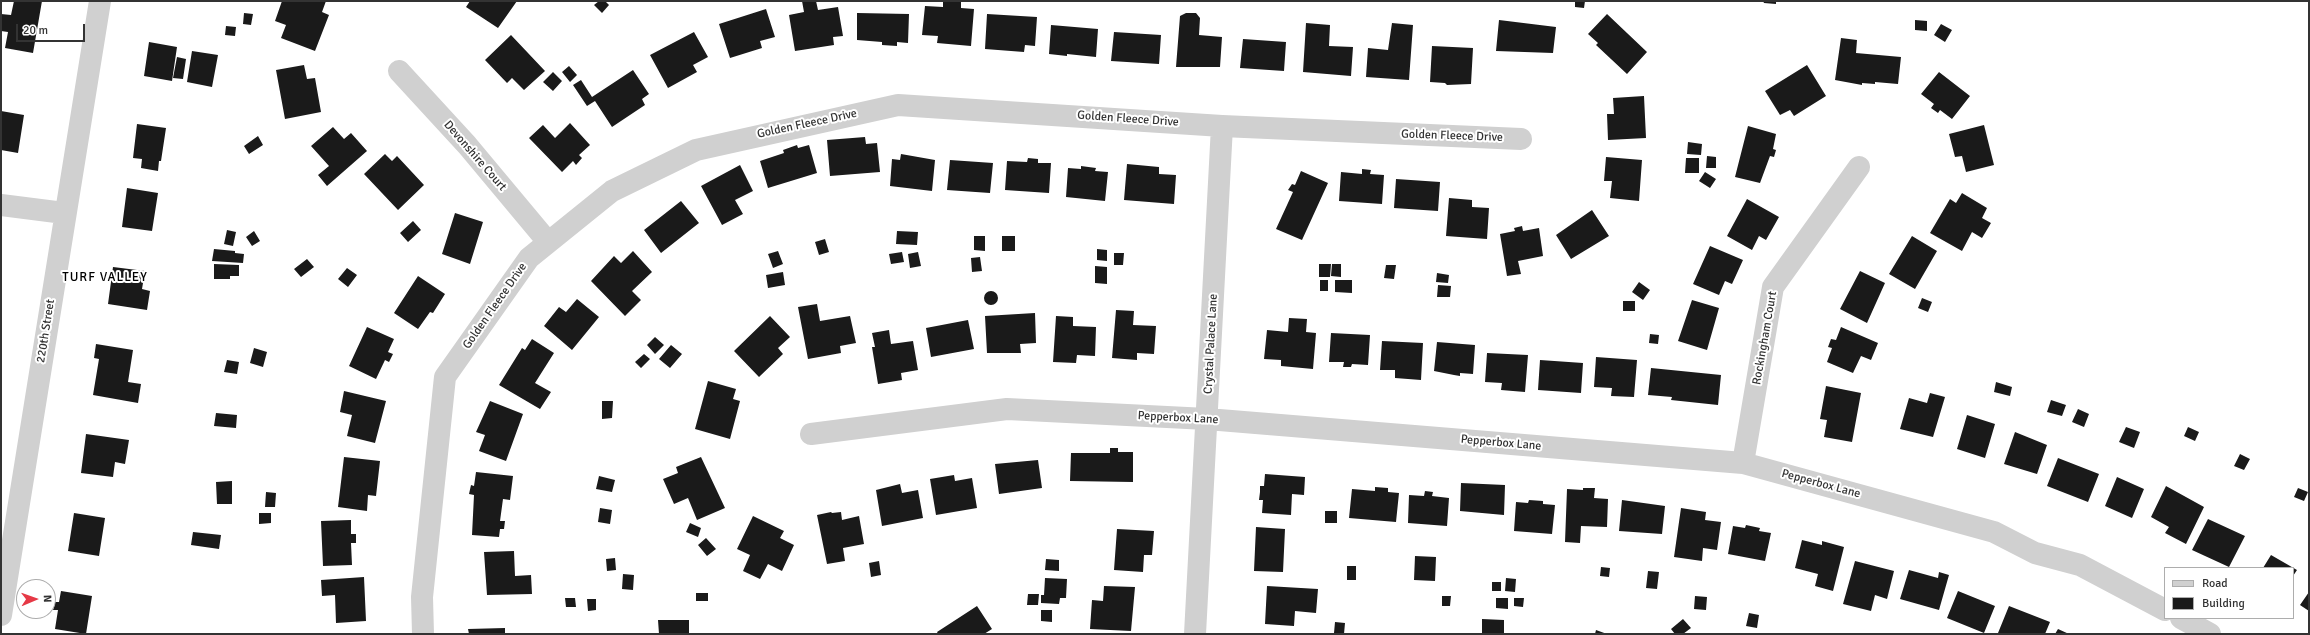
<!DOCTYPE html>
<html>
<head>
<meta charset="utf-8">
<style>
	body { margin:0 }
	#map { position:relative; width:2310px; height:635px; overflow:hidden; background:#fff; font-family:Signika,sans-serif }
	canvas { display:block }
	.frame { position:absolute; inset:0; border:2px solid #333; pointer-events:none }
	.legend { position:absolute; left:2164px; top:567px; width:130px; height:52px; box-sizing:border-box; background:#fff; border:1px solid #adadad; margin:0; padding:5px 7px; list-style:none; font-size:12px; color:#333 }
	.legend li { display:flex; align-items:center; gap:8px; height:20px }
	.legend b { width:20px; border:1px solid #adadad }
	.north { position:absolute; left:16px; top:579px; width:40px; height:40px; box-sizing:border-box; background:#fff; border:1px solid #adadad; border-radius:50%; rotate:88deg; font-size:11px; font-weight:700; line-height:16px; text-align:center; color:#333 }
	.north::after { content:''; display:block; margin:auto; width:14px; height:18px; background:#e63946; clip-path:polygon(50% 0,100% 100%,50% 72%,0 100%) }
	.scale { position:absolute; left:16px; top:24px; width:69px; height:18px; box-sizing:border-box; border:2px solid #333; border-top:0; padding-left:5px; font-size:12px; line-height:14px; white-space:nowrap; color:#333; -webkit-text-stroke:3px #fff; paint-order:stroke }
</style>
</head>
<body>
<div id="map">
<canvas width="2310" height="635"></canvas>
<div class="frame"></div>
<ul class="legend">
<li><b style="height:5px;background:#d0d0d0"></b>Road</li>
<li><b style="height:11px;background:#1a1a1a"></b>Building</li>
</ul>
<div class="north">N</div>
<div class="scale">20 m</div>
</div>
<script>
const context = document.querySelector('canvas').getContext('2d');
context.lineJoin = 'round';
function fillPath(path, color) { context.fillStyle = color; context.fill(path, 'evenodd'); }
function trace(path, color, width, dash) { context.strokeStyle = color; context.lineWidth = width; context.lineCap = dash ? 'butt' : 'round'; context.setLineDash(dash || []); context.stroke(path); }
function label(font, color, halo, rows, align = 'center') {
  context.font = font + ' Signika,sans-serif'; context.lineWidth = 4; context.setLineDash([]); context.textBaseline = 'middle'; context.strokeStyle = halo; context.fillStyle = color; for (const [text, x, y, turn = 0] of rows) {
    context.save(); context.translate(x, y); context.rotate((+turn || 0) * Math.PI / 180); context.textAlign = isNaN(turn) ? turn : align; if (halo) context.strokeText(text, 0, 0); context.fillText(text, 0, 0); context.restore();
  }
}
fillPath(new Path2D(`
	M14,1H42L33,53L5,48L8,32L1,31V14L11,15Z
	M282,1H326L322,12L329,15L315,51L281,38L286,25L275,21Z
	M470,1H517L498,28L466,7Z
	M599,1H605L609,5L602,13L594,5Z
	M802,1H816L818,10L838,7L843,36L833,37L834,45L795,51L789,15L804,12Z
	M943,1H961V8L974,9L971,46L937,43L938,36L922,35L925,6L943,7Z
	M1575,1H1585L1584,8L1575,7Z
	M1763,1H1776V4L1764,3Z
	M766,9L775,37L760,41L762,48L730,58L719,24Z
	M244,13L253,14L251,25L243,24Z
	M857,13L909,14L908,43L897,42V46L882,45V42L857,40Z
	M1186,13H1196L1200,18L1199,35L1222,37L1220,67H1176L1180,16Z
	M987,14L1037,17L1035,46L1025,45L1024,52L985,49Z
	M1607,14L1647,52L1627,74L1596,45L1598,43L1588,34Z
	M1499,20L1556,27L1553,53L1496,51Z
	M1915,20L1927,21V31L1915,30Z
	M1306,23L1330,25L1329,46L1353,47L1351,76L1303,72Z
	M1392,23L1413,25L1409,80L1366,77L1368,48L1388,50Z
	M1941,24L1952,30L1945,42L1934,35Z
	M1051,25L1098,29L1096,57L1067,54V56L1049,54Z
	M226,26L236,27L235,36L225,35Z
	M694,32L708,57L693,65L697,72L668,88L650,55Z
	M1114,32L1161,35L1159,64L1111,61Z
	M511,35L545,71L524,90L512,78L507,83L485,60Z
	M1841,38L1857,40L1856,53L1901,57L1898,84L1875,82V84L1862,83V85L1835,80Z
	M1243,39L1286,42L1284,71L1240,68Z
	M149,42L177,47L172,81L144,76Z
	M1432,46L1473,48L1471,84L1447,85L1445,83L1430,82Z
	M192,51L218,55L212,87L187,82Z
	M177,57L186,59L183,79L173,78Z
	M304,65L307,79L315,78L321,112L285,119L276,70Z
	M1807,65L1826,96L1794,116L1790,110L1780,115L1765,91Z
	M569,66L577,75L570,82L562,72Z
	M633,70L649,94L642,99L645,105L612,127L595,101L587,106L573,85L581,80L592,97Z
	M553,72L562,81L553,91L543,82Z
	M1939,72L1970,96L1952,119L1940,110L1938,113L1931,108L1934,104L1921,94Z
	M1644,96L1646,138L1608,140L1607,114H1614L1613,98Z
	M1,111L24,115L18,153L1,150Z
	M570,123L590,145L579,155L582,158L576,165L573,161L562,172L529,138L543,125L555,138Z
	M137,124L166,128L161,161H159L158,171L141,168L142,159L133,158Z
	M1984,125L1994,165L1966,172L1962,156L1955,157L1949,134Z
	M1748,126L1776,134L1773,149L1776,150L1774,157L1770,156L1760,183L1735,177Z
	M333,127L344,139L351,133L367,151L327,186L318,175L329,166L311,146Z
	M258,136L263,145L249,154L244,146Z
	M865,137L866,144L877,143L880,172L830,176L827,140Z
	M1688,142L1702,144L1701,155L1687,154Z
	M797,145L798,148L809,145L817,173L768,188L760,161L784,153L783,150Z
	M385,154L392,161L397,156L424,185L398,210L364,174Z
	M901,154L935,160L932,191L890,186L892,159L900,160Z
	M1707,156L1716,157V168H1706Z
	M1606,157L1642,160L1639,201L1610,198L1612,181H1604Z
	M1028,158L1038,159V163H1051L1049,193L1005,190L1007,161L1027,162Z
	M1686,158H1699V173H1685Z
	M950,160L993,163L990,193L947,190Z
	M1127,164L1159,167V174L1176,175L1174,204L1124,200Z
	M740,165L753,191L735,200L743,214L722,225L701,186Z
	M1081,166L1096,168L1095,171L1108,172L1105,201L1066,197L1068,168L1081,169Z
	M1362,169L1371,170L1370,174L1384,175L1382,204L1339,201L1341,172L1362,174Z
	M1301,171L1328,183L1302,240L1276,229L1293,192L1288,190L1292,184L1295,185Z
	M1705,172L1716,179L1710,188L1699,181Z
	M1396,179L1440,182L1438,211L1394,208Z
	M127,188L158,193L152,231L122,227Z
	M1962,193L1987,208L1982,218L1991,223L1982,238L1972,232L1962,251L1930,233L1950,199L1956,203Z
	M1449,198L1472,200V207L1489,208L1487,239L1446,236Z
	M1747,199L1779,217L1766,240L1759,236L1752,250L1727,236Z
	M681,201L699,223L661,253L644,230Z
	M1592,210L1609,236L1571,259L1556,235Z
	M455,213L483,222L470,264L442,254Z
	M413,221L421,230L408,242L400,233Z
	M1522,226L1523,231L1539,228L1543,256L1518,261L1521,274L1507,276L1500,234L1515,231L1514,228Z
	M227,230L236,232L233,246L224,244Z
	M254,231L260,241L252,246L246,237Z
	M897,231L918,232L917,245L896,244Z
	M974,236H985V251L974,250Z
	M1002,236H1015V251H1002Z
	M1912,236L1937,251L1915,289L1889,274Z
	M825,239L829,252L819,255L815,242Z
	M1710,246L1743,260L1732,284L1725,281L1719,295L1693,284Z
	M214,249L235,251V253L244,254L243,263L212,261Z
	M1097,249L1107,250V261L1097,260Z
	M633,251L652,272L632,291L641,300L625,316L591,281L614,256L621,263Z
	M778,251L783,264L773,268L768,254Z
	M902,252L904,262L891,264L889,254Z
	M918,252L921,266L910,268L908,254Z
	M1114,253H1124L1123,265H1114Z
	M980,257L982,271L972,272L971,258Z
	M307,259L314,267L301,277L294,269Z
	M214,264L239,265V276H230V279H214Z
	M1319,264H1331L1330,277H1319Z
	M1332,264H1341V277L1331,276Z
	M1386,265H1396L1394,279L1384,278Z
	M1095,266L1107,267V284L1095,283Z
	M113,267L145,271L142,289L150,291L147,310L108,304Z
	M347,268L357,275L348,287L338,279Z
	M1860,271L1885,283L1867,323L1840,309Z
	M783,272L785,285L768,288L766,275Z
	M1437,273L1449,275L1448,283L1436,282Z
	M418,276L445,294L433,313L430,312L418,329L394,313Z
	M1320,280H1328V291H1320Z
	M1335,280H1352V293L1335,292Z
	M1639,282L1650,290L1643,300L1632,292Z
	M1438,285L1451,286L1450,297H1437Z
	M984 298a7 7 0 1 1 14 0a7 7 0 1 1-14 0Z
	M1922,298L1932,302L1928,312L1918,308Z
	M577,299L599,317L572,350L544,326L559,307L566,312Z
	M1692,300L1719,308L1707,350L1678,341Z
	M1623,301H1635V311H1623Z
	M817,304L820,321L850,316L856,343L840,346L841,353L808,359L798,307Z
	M1116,310L1134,311L1133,325L1156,326L1154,354L1137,353V360L1112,358Z
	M1035,313L1036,343L1020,344L1021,353H987L985,316Z
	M770,316L790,337L778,348L783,354L759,377L734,351Z
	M1056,316L1073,317V326L1096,327L1095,356L1077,355L1076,363L1053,362Z
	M1289,318L1307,319L1306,332L1316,333L1313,369L1281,366V360L1264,359L1267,330L1288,332Z
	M968,320L974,349L931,357L926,328Z
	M367,327L394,339L388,352L393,354L389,362L385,360L376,379L349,366Z
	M1841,327L1878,343L1871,360L1861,356L1853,373L1827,362L1832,348L1828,347L1831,339L1836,340Z
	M889,330L891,344L913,341L918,370L901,373L902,380L878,384L872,347H875L872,333Z
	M1331,333L1370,335L1368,365L1352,364L1351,367H1343L1344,362H1329Z
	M1650,334L1659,335L1658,344L1649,343Z
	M655,337L664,345L655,354L647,345Z
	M532,339L554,353L535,383L551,392L540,409L499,385L522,348L525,350Z
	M1382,341L1423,343L1421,380L1395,378V370H1380Z
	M1437,342L1475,345L1473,374L1460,373V376L1454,375L1434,371Z
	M96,344L133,350L128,382L141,384L138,403L93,395L99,359L94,358Z
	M671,345L682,354L670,368L659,359Z
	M254,348L267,352L263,367L250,363Z
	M1487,353L1528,355L1525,392L1501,390L1502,383L1485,382Z
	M644,354L650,359L641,368L635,362Z
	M1596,357L1637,360L1634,397L1611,396L1612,388L1594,387Z
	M227,360L239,362L237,374L224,372Z
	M1540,360L1583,363L1581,393L1538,390Z
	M1651,368L1721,375L1718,405L1671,400L1672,397L1648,395Z
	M708,381L736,389L733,399L740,401L730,439L695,429Z
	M1996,382L2012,387L2010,396L1994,392Z
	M1826,386L1861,393L1852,442L1824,437L1827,420L1820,419Z
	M344,391L386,401L375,443L347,436L352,415L340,412Z
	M1930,393L1945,397L1933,437L1900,429L1909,398L1927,403Z
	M2051,400L2066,405L2062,416L2047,412Z
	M490,401L523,414L506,461L479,451L485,435L476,432Z
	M602,401H613L612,418L602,419Z
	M2078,409L2089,414L2084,427L2072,422Z
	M216,413L237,415L236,428L214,426Z
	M1967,415L1995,424L1985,458L1957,449Z
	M2126,427L2140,432L2134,448L2119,442Z
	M2188,427L2199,432L2195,441L2184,436Z
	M2015,432L2047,445L2037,474L2004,464Z
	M86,434L129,440L125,464L115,462L113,477L81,473Z
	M1110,448H1118V452H1133V482L1070,481L1071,453H1110Z
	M2240,454L2250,459L2244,470L2234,466Z
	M344,457L380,461L376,496L368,495L367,511L338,507Z
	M701,457L725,508L697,520L688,498L674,504L663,479L678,473L676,467Z
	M2058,458L2099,474L2088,502L2047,486Z
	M1038,460L1042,488L999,494L995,464Z
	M476,472L513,476L510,500L503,499L500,521H505L504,529H500L499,537L472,535L474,495L469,494L471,485L474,486Z
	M1265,474L1305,477L1304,495L1292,494L1291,515L1262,513L1263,500H1259L1260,492V486H1264Z
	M954,475L955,481L972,478L977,508L936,515L930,479Z
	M599,476L615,480L612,492L596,489Z
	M2117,477L2144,489L2132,518L2105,506Z
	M232,481V504H217L216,482Z
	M1461,483L1505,485L1504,515L1460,511Z
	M900,484L902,493L918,490L923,518L882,526L876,490Z
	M2166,486L2204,507L2186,544L2165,533L2169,527L2151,517Z
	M1375,487L1388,488V492L1399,493L1396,522L1349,518L1352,489L1375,491Z
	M1583,488H1595L1594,498L1608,499L1607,527L1581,526L1580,543L1565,542L1567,489L1583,490Z
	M2298,488L2308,492L2304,501L2294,497Z
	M1425,491L1433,492L1432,496L1449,498L1447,526L1408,523L1409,495L1424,496Z
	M266,492L276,493L275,507H265Z
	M1529,500L1543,501V504L1555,505L1552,534L1514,531L1516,502L1528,503Z
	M1622,500L1665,506L1662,534L1619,531Z
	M600,508L612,510L610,524L598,522Z
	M1681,508L1706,512L1705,520L1721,522L1717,550L1703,548L1702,561L1674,557Z
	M1325,511H1337V523H1325Z
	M831,512L832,513L841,512L842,520L859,516L864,544L843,548L845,561L827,564L817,515Z
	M74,513L105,518L99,556L68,551Z
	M259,513H271V523L259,524Z
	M753,516L784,531L780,538L794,545L782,571L768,564L760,579L743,571L750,555L737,549Z
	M2208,519L2245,536L2229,567L2192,550Z
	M351,520V534H356V543H351L352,565L323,566L321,521Z
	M690,523L701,528L698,537L686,532Z
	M1746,525L1760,528L1759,531L1771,533L1765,561L1728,554L1733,526L1745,528Z
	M1256,527L1285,529L1283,572L1254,571Z
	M1117,529L1154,531L1152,555H1144L1143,572L1114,570Z
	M193,532L221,535L219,549L191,545Z
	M706,538L716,549L707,556L698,545Z
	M1802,540L1822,545V541L1844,547L1833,591L1815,586L1818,574L1795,568Z
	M514,551L515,576L531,575L532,594L487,595L484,552Z
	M2271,555L2297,570L2293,576V568H2263Z
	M1415,556L1436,557L1435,581L1414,580Z
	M615,558L616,570L607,571L606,559Z
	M1046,559L1059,560V571L1045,570Z
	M879,561L881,575L871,577L869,563Z
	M1855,561L1894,571L1887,599L1875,595L1871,611L1843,604Z
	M1347,566H1356V580H1347Z
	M1601,567L1610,568L1609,577L1600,576Z
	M1909,570L1938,578L1939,572L1949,575L1939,610L1900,599Z
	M1648,571L1659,572L1657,589L1646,588Z
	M623,574L634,575L633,590L622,589Z
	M364,577L366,621L336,623L335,595L322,596L321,580Z
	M1045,578L1067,579L1066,598H1060L1059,604L1041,603V595H1044Z
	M1506,578L1516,579L1515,592L1505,591Z
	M1492,582H1501V591H1492Z
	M1104,586L1135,587L1131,631L1090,629L1092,600L1103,601Z
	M1267,586L1318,589L1316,613L1295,611L1294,626L1265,624Z
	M61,591L92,596L86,634L55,629L58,610H53L54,607L55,602H59Z
	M1958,591L1995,606L1984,633L1947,618Z
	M2309,592V611L2300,605Z
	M696,593H708V601H696Z
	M1028,594H1039L1038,605H1027Z
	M1442,596H1451L1450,606H1442Z
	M1695,596L1707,597L1706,610L1694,609Z
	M565,598H575L576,607H566Z
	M1496,598H1508V609L1496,608Z
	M1514,598H1524L1523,607L1514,606Z
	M587,599H596V610L588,611Z
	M977,606L992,629L984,634H938L937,632Z
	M2009,606L2050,622L2045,634L1998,633Z
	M1041,610H1052V622L1041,621Z
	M1749,613L1759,615L1757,628L1746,626Z
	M1482,619L1504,620V634H1482Z
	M1683,619L1691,628L1683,634H1675L1671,629Z
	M658,620H689V634H659Z
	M1335,622L1345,623L1344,634L1334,633Z
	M505,628V634H469L468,629Z
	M2058,629L2069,634H2055Z
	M1596,630L1607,634H1595Z`), '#1a1a1a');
trace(new Path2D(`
	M399,71L467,145L548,242
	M1,205L64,213
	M811,434L1007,409L1207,419L1743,463L1994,532L2035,553L2080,565L2165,610
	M1743,463L1773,287L1859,167
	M1,615L100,1
	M2181,618L2210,634
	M423,634L422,597L445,377L529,258L612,191L696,150L898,105L1222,126L1521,139
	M1195,634L1222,126`), '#d0d0d0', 22);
label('12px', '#333', '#fff', [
	["Golden Fleece Drive",1128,119,4],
	["Golden Fleece Drive",807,124,-12],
	["Golden Fleece Drive",1452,136,2],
	["Devonshire Court",475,156,49],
	["Golden Fleece Drive",495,306,-55],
	["220th Street",46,331,-81],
	["Rockingham Court",1765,338,-80],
	["Crystal Palace Lane",1211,344,-87],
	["Pepperbox Lane",1178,418,3],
	["Pepperbox Lane",1501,443,5],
	["Pepperbox Lane",1821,484,15]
]);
context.letterSpacing = '1px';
label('13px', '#000', '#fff', [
	["TURF VALLEY",105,278]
]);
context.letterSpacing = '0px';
</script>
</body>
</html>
